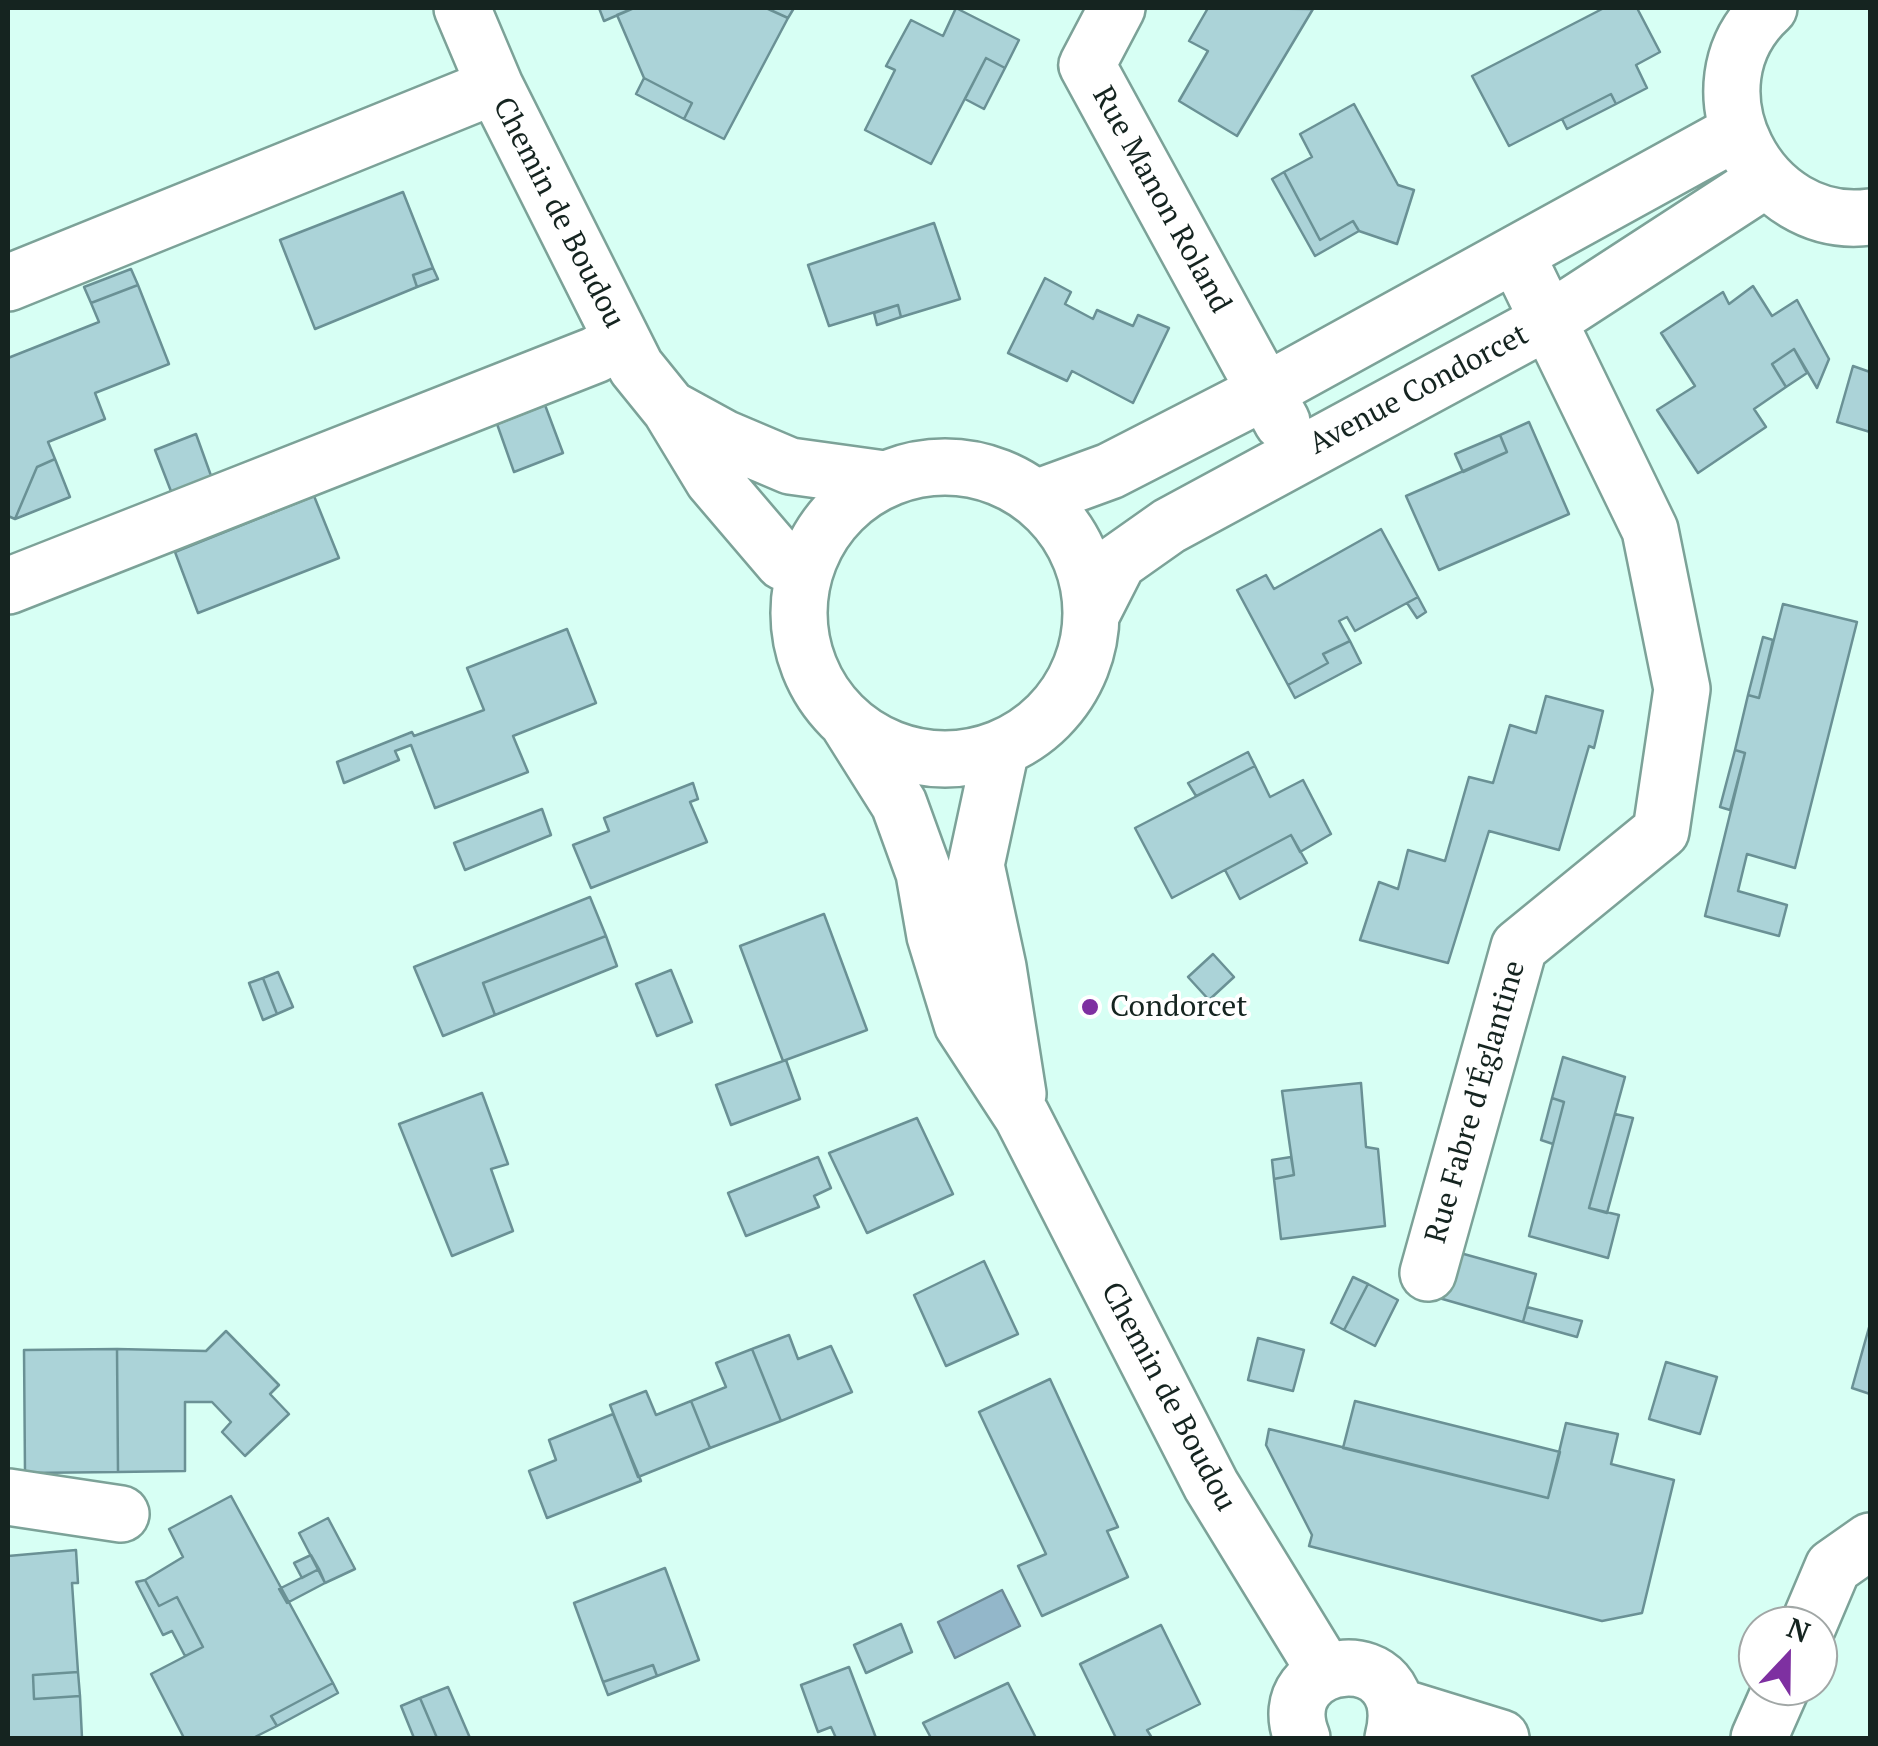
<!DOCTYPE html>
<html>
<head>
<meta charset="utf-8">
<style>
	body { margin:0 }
	#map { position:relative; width:1878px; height:1746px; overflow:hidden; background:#d7fff4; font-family:"PT Serif",serif }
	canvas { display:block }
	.frame { position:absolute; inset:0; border:10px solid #152420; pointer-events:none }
	.north { position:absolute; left:1738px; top:1606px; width:100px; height:100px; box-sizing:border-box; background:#fff; border:2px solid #a1a7a6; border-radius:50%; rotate:22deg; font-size:28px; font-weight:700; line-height:40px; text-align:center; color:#152420 }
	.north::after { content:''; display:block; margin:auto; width:35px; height:45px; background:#7e30a1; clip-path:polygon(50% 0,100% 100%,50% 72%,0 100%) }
</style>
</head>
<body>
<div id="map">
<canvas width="1878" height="1746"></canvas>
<div class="frame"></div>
<div class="north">N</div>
</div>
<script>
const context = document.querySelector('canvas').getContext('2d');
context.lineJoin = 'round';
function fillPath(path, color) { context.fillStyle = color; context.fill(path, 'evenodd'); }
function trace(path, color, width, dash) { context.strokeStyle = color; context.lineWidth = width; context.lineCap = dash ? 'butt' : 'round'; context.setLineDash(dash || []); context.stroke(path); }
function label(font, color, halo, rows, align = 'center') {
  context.font = font + ' "PT Serif",serif'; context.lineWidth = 8; context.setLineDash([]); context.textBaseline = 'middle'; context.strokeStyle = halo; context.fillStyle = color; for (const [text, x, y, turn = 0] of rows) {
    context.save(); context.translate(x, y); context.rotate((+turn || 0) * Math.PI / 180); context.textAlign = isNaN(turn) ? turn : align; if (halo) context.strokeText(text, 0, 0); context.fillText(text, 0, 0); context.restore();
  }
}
const water = new Path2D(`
	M1002,1590L1020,1626L955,1658L938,1622Z`);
fillPath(water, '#93b7ca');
trace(water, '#6d8b97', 2.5);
const building = new Path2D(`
	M599,8H634L604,21Z
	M634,8H766L788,18L724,139L684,119L692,103L644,78L617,15Z
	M766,8H794L788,18Z
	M956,8L1019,40L1005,68L986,58L931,164L865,130L895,70L886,66L911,20L943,36Z
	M1208,8L1313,9L1237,136L1179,101L1208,51L1189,41Z
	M1604,8H1637L1660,52L1636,65L1647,88L1616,104L1611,94L1509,146L1472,76Z
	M986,58L1005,68L984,109L965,99Z
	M644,78L692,103L684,119L636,94Z
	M1611,94L1616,104L1567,129L1562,119Z
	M1354,104L1398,185L1414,190L1397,244L1359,231L1353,221L1320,240L1284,172L1312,157L1300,134Z
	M1284,172L1320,240L1353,221L1359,231L1315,256L1272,179Z
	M403,192L433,268L413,275L417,287L315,329L280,240Z
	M934,223L960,299L901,317L898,305L829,326L808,265Z
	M433,268L438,279L417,287L413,275Z
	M131,269L138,285L91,303L84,287Z
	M1045,278L1071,292L1065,304L1093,319L1097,310L1133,326L1138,315L1169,328L1133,403L1072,371L1067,381L1008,353Z
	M138,285L169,364L95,393L105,419L48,442L55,459L37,467L15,519L8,516V358L99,322L91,303Z
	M1753,286L1772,316L1797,300L1829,359L1817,388L1794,349L1772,364L1786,387L1754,409L1766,427L1698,473L1657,410L1695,386L1661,333L1723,292L1729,304Z
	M898,305L901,317L877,325L874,313Z
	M1794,349L1807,373L1786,387L1772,364Z
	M1853,366L1870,372V432L1837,422Z
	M545,405L563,453L514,472L497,424Z
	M1529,422L1569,514L1439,570L1406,496L1507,452L1500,435Z
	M196,434L214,484L174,499L155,450Z
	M1500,435L1507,452L1463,472L1455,454Z
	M55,459L70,497L15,519L37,467Z
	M314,496L339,558L198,613L175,552Z
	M1381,529L1418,597L1355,631L1347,617L1339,621L1350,641L1323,654L1328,663L1288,685L1237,590L1266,575L1274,589Z
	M1418,597L1426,612L1417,618L1407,603Z
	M1783,604L1857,622L1795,868L1747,854L1738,891L1787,905L1779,936L1705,916L1745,753L1735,750L1748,695L1759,698Z
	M567,629L596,703L513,736L528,772L435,808L411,745L395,751L399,760L344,783L337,762L412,732L414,736L484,710L467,668Z
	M1763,637L1773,640L1759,698L1748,695Z
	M1350,641L1361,663L1295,698L1288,685L1328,663L1323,654Z
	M1546,696L1603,711L1594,748L1589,746L1559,850L1489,831L1448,963L1360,940L1379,882L1398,889L1408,850L1445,861L1469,777L1493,783L1510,725L1536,733Z
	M1735,750L1745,753L1730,810L1720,807Z
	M1248,752L1255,766L1196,796L1188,783Z
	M1255,766L1270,797L1303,780L1331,834L1300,852L1291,835L1172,898L1135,828Z
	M693,783L698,799L690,802L707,842L591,888L573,845L609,831L604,818Z
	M542,809L551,835L465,870L454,843Z
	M1291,835L1307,863L1240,899L1225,870Z
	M590,897L606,936L483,983L495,1015L443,1036L414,967Z
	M824,914L867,1030L783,1061L740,946Z
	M606,936L617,966L495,1015L483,983Z
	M1213,954L1234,977L1209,1000L1188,977Z
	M671,970L692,1022L657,1036L636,984Z
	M278,972L293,1007L277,1014L263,978Z
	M263,978L277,1014L263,1020L249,983Z
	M1563,1057L1625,1077L1589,1208L1619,1215L1608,1258L1529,1236L1564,1102L1552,1098Z
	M786,1060L800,1099L731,1125L716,1085Z
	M1361,1083L1366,1147L1378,1149L1385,1226L1281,1239L1274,1179L1294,1175L1282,1091Z
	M482,1093L508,1164L491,1169L513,1231L452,1256L399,1124Z
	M1552,1098L1564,1102L1553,1144L1541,1140Z
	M1615,1114L1633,1118L1607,1213L1589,1208Z
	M917,1118L953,1194L867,1233L829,1153Z
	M818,1157L831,1188L814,1196L819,1207L746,1236L728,1193Z
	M1291,1157L1294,1175L1274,1179L1272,1160Z
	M1453,1251L1536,1274L1523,1322L1439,1298Z
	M984,1261L1018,1334L946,1366L914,1295Z
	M1353,1277L1368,1284L1344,1330L1331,1323Z
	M1368,1284L1398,1300L1375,1346L1344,1330Z
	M1527,1307L1582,1321L1577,1337L1523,1322Z
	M1870,1324V1394L1852,1388Z
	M226,1331L279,1385L270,1394L289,1414L245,1456L222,1432L231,1422L212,1402H185V1471L118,1472L117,1349L206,1351Z
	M789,1335L798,1359L831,1346L852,1392L781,1421L752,1349Z
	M1258,1338L1304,1350L1293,1391L1248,1380Z
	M117,1349L118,1472L25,1473L24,1350Z
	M752,1349L781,1421L710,1448L691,1401L726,1387L716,1363Z
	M1666,1362L1717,1377L1700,1434L1649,1419Z
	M1050,1379L1118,1527L1107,1531L1128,1577L1042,1616L1018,1566L1046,1554L979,1412Z
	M646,1391L656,1415L691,1401L710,1448L638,1477L610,1405Z
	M1355,1401L1560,1452L1548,1498L1343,1448Z
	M613,1414L641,1481L547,1518L529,1471L556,1460L549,1440Z
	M1566,1423L1618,1434L1611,1464L1674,1480L1642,1613L1602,1621L1309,1546L1312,1535L1266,1445L1269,1429L1548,1498Z
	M231,1496L333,1683L271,1716L277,1726L253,1738H184L151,1674L203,1647L177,1597L159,1606L145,1580L183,1557L169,1529Z
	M328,1518L355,1569L325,1583L299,1533Z
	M76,1550L78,1583H72L78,1672L33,1675L34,1699L80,1696L82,1738H8V1556Z
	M311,1555L319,1569L302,1578L294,1563Z
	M665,1568L699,1660L657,1676L653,1665L603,1682L574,1603Z
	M319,1569L325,1583L287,1603L279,1589Z
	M145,1580L159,1606L177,1597L203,1647L185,1656L172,1631L163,1635L136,1582Z
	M901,1624L912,1652L866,1673L854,1645Z
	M1161,1625L1200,1704L1147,1730L1152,1738H1116L1080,1664Z
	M653,1665L657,1676L608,1695L603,1682Z
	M849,1667L876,1738H836L831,1727L818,1732L801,1685Z
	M78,1672L80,1696L34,1699L33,1675Z
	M333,1683L338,1693L277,1726L271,1716Z
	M1008,1683L1036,1738H931L923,1723Z
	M448,1687L470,1738H437L420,1698Z
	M420,1698L437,1738H414L401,1706Z`);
fillPath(building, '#abd3d8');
trace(building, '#6a9195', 2.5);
const minor = new Path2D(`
	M462,8L495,86L636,367L670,409L713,480L783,562L804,572
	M1117,8L1087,65L1282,422
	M1769,8C1683,86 1759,232 1870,217
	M8,283L495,86
	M671,409L724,438L790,466L884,479
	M799 613a146 146 0 1 1 292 0a146 146 0 1 1-292 0Z
	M1036,498L1110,471L1266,391L1737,132
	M8,586L595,355L622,340
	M1092,613L1118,562L1169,526L1548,321L1765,180
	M848,723L899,804L924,873L935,936L962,1024L1022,1116L1211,1485L1325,1671
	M1001,749L976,865L998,967L1018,1094
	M1428,1273L1519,947L1661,831L1682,689L1650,530L1516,254
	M8,1497L121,1514
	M1808,1626L1833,1567L1870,1541
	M1397,1706L1501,1738
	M1302,1738C1268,1653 1419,1637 1393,1738
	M1759,1738L1782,1686`);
trace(minor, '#7ca298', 60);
trace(minor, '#fff', 55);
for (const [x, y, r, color] of [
	[1090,1007,10,"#7e30a1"]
]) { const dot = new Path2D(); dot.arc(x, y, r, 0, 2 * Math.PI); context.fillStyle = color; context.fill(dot); trace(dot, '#fff', 4); }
label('30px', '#152420', '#fff', [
	["Rue Manon Roland",1161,200,61],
	["Chemin de Boudou",558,213,63],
	["Avenue Condorcet",1419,390,-28],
	["Rue Fabre d'Églantine",1476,1102,-74],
	["Chemin de Boudou",1168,1397,62]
]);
label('30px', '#152420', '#fff', [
	["Condorcet",1110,1007]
], 'left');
</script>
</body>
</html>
